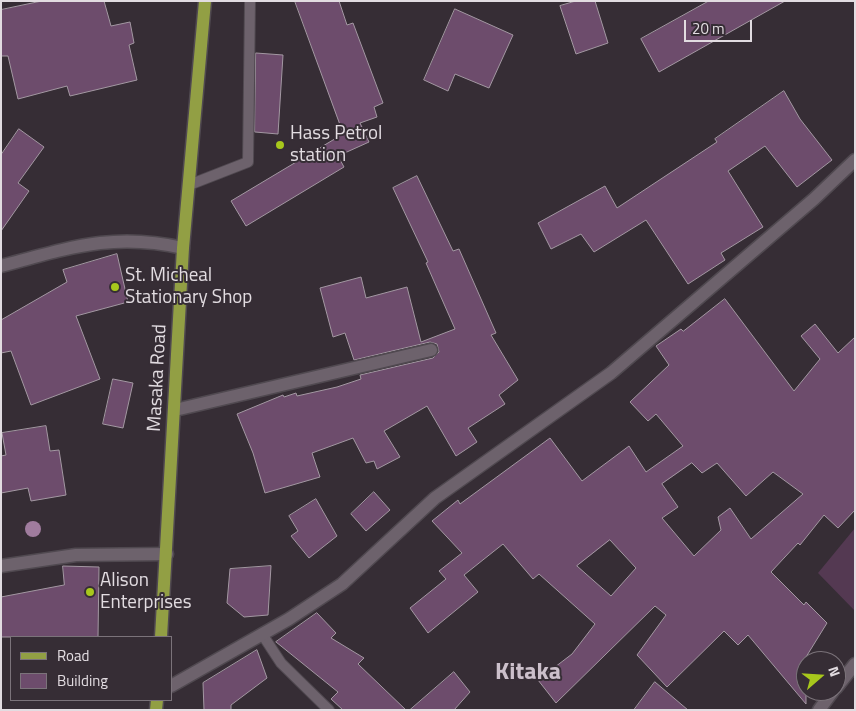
<!DOCTYPE html>
<html>
<head>
<meta charset="utf-8">
<style>
	body { margin:0 }
	#map { position:relative; width:856px; height:711px; overflow:hidden; background:#362d35; font-family:"Titillium Web",sans-serif }
	canvas { display:block }
	.frame { position:absolute; inset:0; border:2px solid #e2dce1; pointer-events:none }
	.legend { position:absolute; left:10px; top:636px; width:162px; height:65px; box-sizing:border-box; background:#362d35; border:1px solid #7b737a; margin:0; padding:6px 9px; list-style:none; font-size:15px; color:#e2dce1 }
	.legend li { display:flex; align-items:center; gap:10px; height:25px }
	.legend b { width:25px; border:1px solid #7b737a }
	.north { position:absolute; left:796px; top:651px; width:50px; height:50px; box-sizing:border-box; background:#362d35; border:1px solid #7b737a; border-radius:50%; rotate:71deg; font-size:14px; font-weight:700; line-height:20px; text-align:center; color:#e2dce1 }
	.north::after { content:''; display:block; margin:auto; width:18px; height:22px; background:#a8c71c; clip-path:polygon(50% 0,100% 100%,50% 72%,0 100%) }
	.scale { position:absolute; left:684px; top:20px; width:68px; height:22px; box-sizing:border-box; border:2px solid #e2dce1; border-top:0; padding-left:6px; font-size:15px; line-height:18px; white-space:nowrap; color:#e2dce1; -webkit-text-stroke:4px #362d35; paint-order:stroke }
</style>
</head>
<body>
<div id="map">
<canvas width="856" height="711"></canvas>
<div class="frame"></div>
<ul class="legend">
<li><b style="height:6px;background:#929f44"></b>Road</li>
<li><b style="height:14px;background:#6d4c6c"></b>Building</li>
</ul>
<div class="north">N</div>
<div class="scale">20 m</div>
</div>
<script>
const context = document.querySelector('canvas').getContext('2d');
context.lineJoin = 'round';
function fillPath(path, color) { context.fillStyle = color; context.fill(path, 'evenodd'); }
function trace(path, color, width, dash) { context.strokeStyle = color; context.lineWidth = width; context.lineCap = dash ? 'butt' : 'round'; context.setLineDash(dash || []); context.stroke(path); }
function label(font, color, halo, rows, align = 'center') {
  context.font = font + ' "Titillium Web",sans-serif'; context.lineWidth = 4; context.setLineDash([]); context.textBaseline = 'middle'; context.strokeStyle = halo; context.fillStyle = color; for (const [text, x, y, turn = 0] of rows) {
    context.save(); context.translate(x, y); context.rotate((+turn || 0) * Math.PI / 180); context.textAlign = isNaN(turn) ? turn : align; if (halo) context.strokeText(text, 0, 0); context.fillText(text, 0, 0); context.restore();
  }
}
fillPath(new Path2D(`
	M855,528V611L818,573Z`), '#543952');
const building = new Path2D(`
	M42,1H104L111,26L130,22L134,43L129,45L137,80L70,96L67,86L18,99L8,56H1V10Z
	M295,1H339L347,25L353,23L383,103L374,107L377,117L360,123L369,142L338,156L344,167L246,226L231,201L343,134Z
	M576,1H595L608,43L576,54L560,6Z
	M709,1H785L659,72L641,39Z
	M455,9L513,35L489,88L455,74L448,91L424,80Z
	M256,53L283,55L278,134L255,132Z
	M784,91L800,119L832,160L797,187L765,146L728,171L763,227L721,253L725,260L688,284L646,220L594,252L581,234L551,249L538,223L605,186L617,208L717,142L715,139Z
	M19,129L44,147L18,183L29,191L1,231V155Z
	M417,176L453,251L459,249L496,333L491,335L518,380L499,395L505,404L468,428L477,442L456,456L427,406L384,431L400,457L377,469L374,461L366,463L353,438L312,453L320,477L265,493L253,453L237,414L283,395L284,397L296,393L297,396L337,387L361,379L360,375L433,358L439,352L437,344L430,342L354,360L345,333L333,337L320,288L361,277L366,298L407,287L421,342L455,329L426,263L428,262L393,188Z
	M117,254L128,302L76,316L100,379L31,405L11,351L1,353V320L67,282L63,270Z
	M725,299L794,391L820,359L801,336L815,324L838,353L855,337V510L838,528L824,515L800,545L798,543L771,572L804,605L806,602L827,623L806,657V704L748,635L738,645L724,631L667,687L637,655L666,615L655,606L556,703L538,680L572,654L595,624L539,574L533,579L503,544L464,575L478,592L428,633L410,608L446,579L439,571L462,553L432,521L458,500L460,504L550,438L582,481L629,446L646,472L683,446L656,414L648,421L630,402L669,365L656,346L681,329L683,331ZM692,463L702,473L717,463L746,496L773,472L803,494L751,539L730,508L718,517L721,530L694,556L662,518L678,507L662,484ZM610,540L636,568L611,596L577,566Z
	M113,379L133,383L123,428L103,424Z
	M46,426L50,451L59,450L66,495L31,501L28,488L1,493V456L6,455L2,433Z
	M374,492L390,510L366,531L351,514Z
	M316,499L337,536L309,558L291,536L298,531L289,516Z
	M63,566L99,567L98,637H1V597L64,585Z
	M271,566L268,615L244,617L227,603L230,569Z
	M317,613L336,633L331,638L364,658L358,664L406,710H343L331,699L338,692L276,642Z
	M257,650L267,678L231,705V710H204L203,683Z
	M454,672L470,692L454,710H410Z
	M655,682L688,710H634Z`);
fillPath(building, '#6d4c6c');
trace(building, '#a398a2', 1);
const lane = new Path2D(`
	M189,185L248,162L250,1
	M262,634L281,663L329,710`);
const street = new Path2D(`
	M1,266C69,248 113,232 183,248
	M175,410L431,350
	M1,566L76,555L167,554
	M171,686L289,619L342,584L435,498L611,373L814,199L855,160
	M836,688L855,664
	M819,710L833,691`);
const primary = new Path2D(`
	M161,637L183,248L205,1
	M156,710L157,700`);
trace(lane, '#504950', 12);
trace(street, '#504950', 15);
trace(primary, '#504950', 15);
trace(lane, '#6d626c', 10);
trace(street, '#6d626c', 12);
trace(primary, '#929f44', 12);
context.fillStyle = '#a07c9e';
for (const [x, y] of [
	[33,529]
]) { context.beginPath(); context.arc(x, y, 8, 0, 2 * Math.PI); context.fill(); }
for (const [x, y, r, color] of [
	[280,145,5,"#a8c71c"],
	[115,287,5,"#a8c71c"],
	[90,592,5,"#a8c71c"]
]) { const dot = new Path2D(); dot.arc(x, y, r, 0, 2 * Math.PI); context.fillStyle = color; context.fill(dot); trace(dot, '#362d35', 2); }
label('19px', '#e2dce1', '#362d35', [
	["Hass Petrol",290,134],
	["station",290,156],
	["St. Micheal",125,276],
	["Stationary Shop",125,298],
	["Alison",100,581],
	["Enterprises",100,603]
], 'left');
label('19px', '#e2dce1', '#362d35', [
	["Masaka Road",158,378,-87]
]);
label('bold 24px', '#ccc0cb', '#362d35', [
	["Kitaka",528,673]
]);
</script>
</body>
</html>
